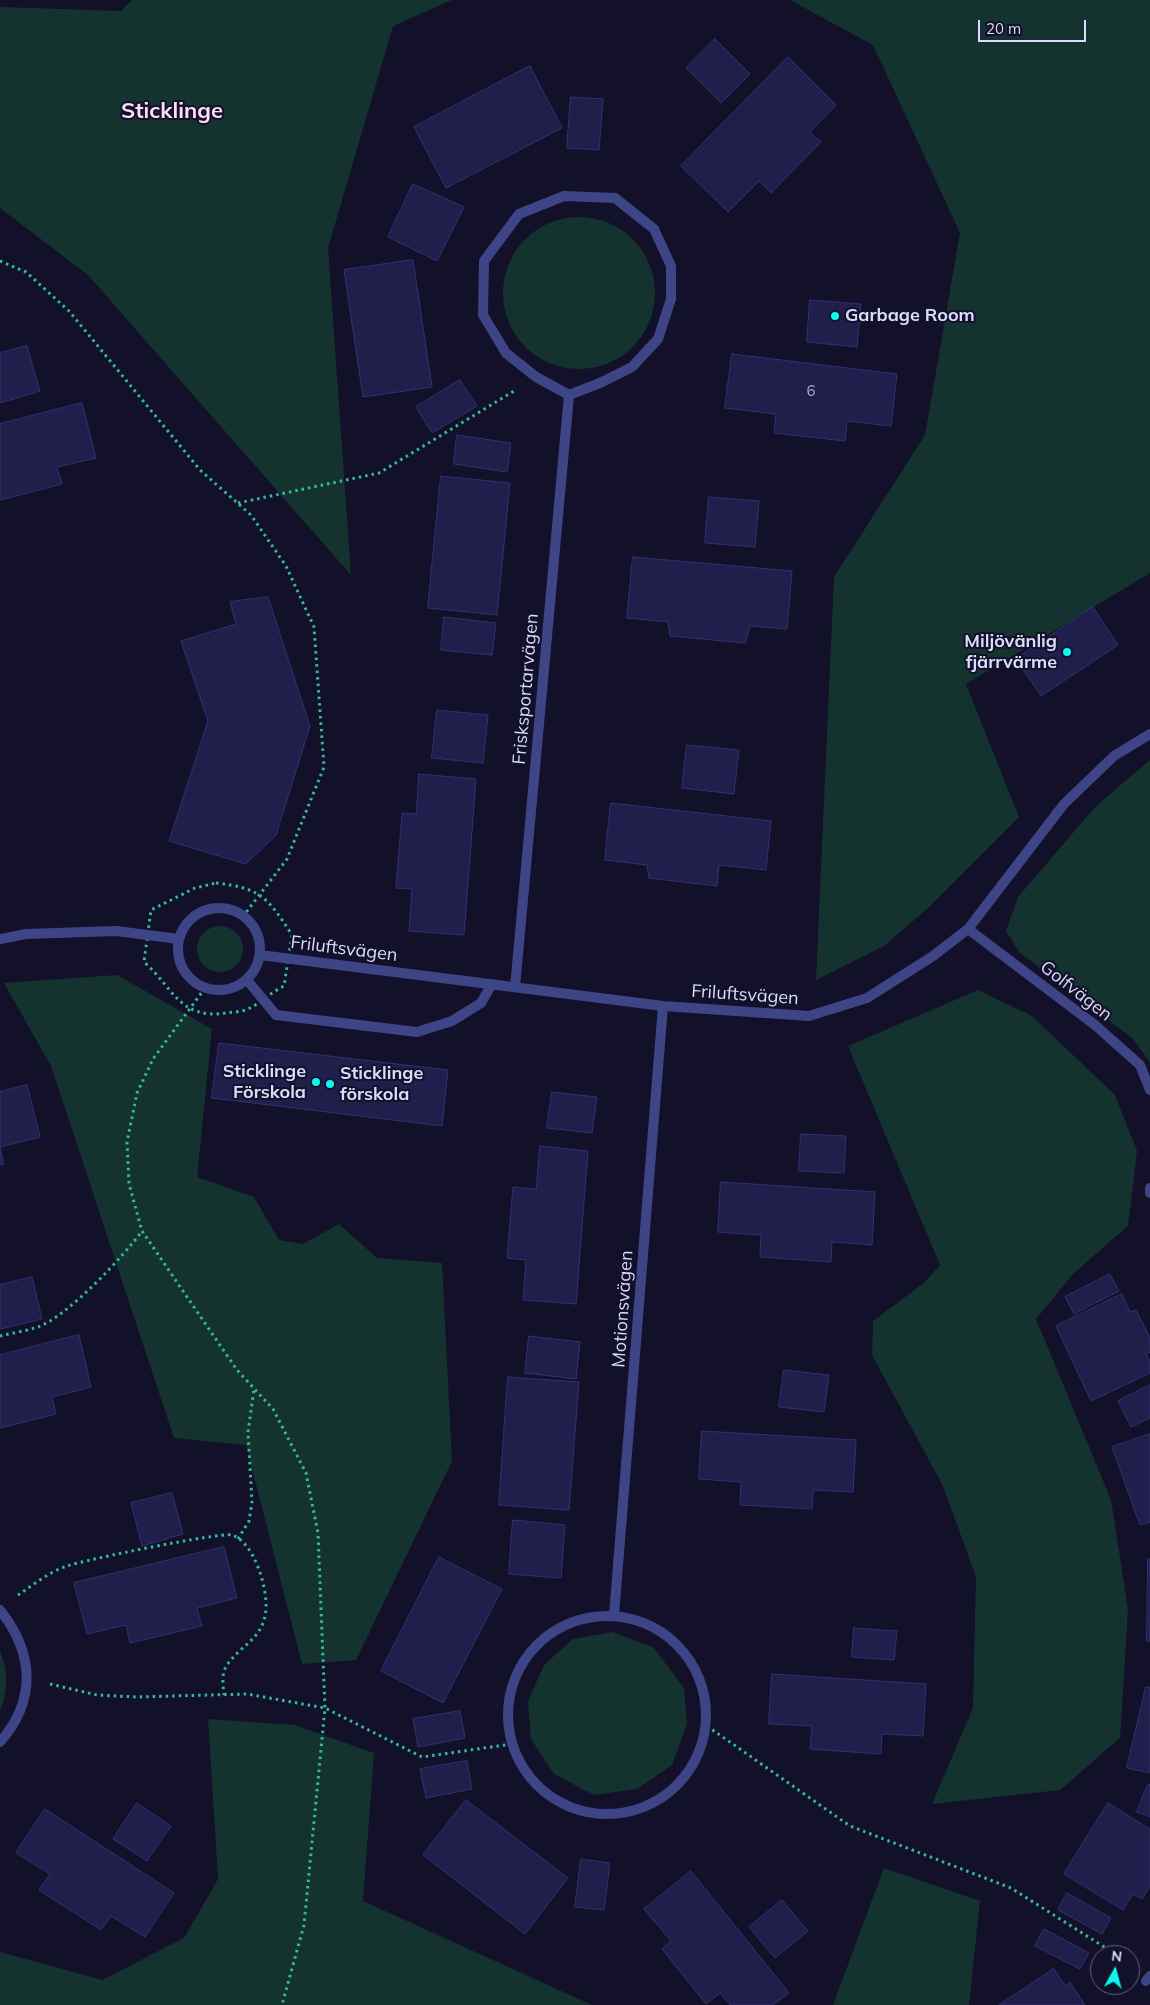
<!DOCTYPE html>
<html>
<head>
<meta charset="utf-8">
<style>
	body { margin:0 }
	#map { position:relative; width:1150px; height:2005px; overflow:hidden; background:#121129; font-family:Mulish,sans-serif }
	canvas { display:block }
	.north { position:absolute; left:1090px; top:1945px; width:50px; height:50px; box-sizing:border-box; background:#121129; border:1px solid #62627e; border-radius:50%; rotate:7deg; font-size:14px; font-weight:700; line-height:20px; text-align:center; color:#dadbfe }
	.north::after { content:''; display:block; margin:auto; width:18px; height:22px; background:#0bf9ef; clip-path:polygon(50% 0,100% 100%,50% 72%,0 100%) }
	.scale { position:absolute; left:978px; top:20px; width:108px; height:22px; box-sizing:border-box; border:2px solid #dadbfe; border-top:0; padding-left:6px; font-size:15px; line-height:18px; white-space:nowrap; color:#dadbfe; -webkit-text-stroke:4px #121129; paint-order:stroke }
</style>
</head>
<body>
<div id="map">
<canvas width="1150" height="2005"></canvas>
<div class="north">N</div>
<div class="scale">20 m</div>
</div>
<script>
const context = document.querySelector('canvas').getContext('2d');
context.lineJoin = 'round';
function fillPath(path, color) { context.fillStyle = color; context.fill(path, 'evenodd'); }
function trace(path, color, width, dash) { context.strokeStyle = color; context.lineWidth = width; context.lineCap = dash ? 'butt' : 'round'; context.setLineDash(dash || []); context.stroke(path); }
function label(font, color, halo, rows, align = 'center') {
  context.font = font + ' Mulish,sans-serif'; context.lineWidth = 4; context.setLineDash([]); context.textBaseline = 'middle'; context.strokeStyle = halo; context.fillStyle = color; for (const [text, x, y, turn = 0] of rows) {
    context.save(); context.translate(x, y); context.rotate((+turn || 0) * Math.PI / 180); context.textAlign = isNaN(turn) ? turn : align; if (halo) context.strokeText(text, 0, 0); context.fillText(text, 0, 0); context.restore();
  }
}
fillPath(new Path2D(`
	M132,0H452L393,26L328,248L351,575L88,275L0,208V7L121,11Z
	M790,0H1150V573L966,684L1019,817L927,909L884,946L816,980L834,577L925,435L960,233L873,45Z
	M503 293a76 76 0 1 1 152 0a76 76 0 1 1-152 0Z
	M1150,760V1062L1132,1038L1019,952L1006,931L1018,897L1096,806Z
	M197 949a23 23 0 1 1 46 0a23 23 0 1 1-46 0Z
	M117,975L212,1029L197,1177L254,1197L279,1240L303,1244L339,1224L377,1258L442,1263L452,1461L356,1660L302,1664L246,1445L174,1438L51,1066L4,983Z
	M978,990L1032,1016L1115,1095L1137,1151L1128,1226L1074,1273L1036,1319L1111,1500L1128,1609L1120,1738L1060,1790L932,1804L973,1708L976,1577L943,1486L872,1355L873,1321L925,1282L940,1265L848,1046Z
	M612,1632L653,1647L684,1688L687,1724L672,1765L637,1789L594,1795L554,1774L531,1739L528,1701L544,1665L573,1639Z
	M0,1651C8,1669 9,1692 0,1710Z
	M208,1719L295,1725L374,1753L363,1901L592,2005H0V1952L102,1980L184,1938L218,1879Z
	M884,1868L980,1901L969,2005H833Z`), '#14332e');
const building = new Path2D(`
	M715,39L750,74L721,103L686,68Z
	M788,57L836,105L810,132L821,142L771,193L759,181L728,212L681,166Z
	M530,66L562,128L446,188L414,127Z
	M571,97L603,99L599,150L567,148Z
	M413,184L464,207L437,261L388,237Z
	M413,260L432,387L363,397L344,270Z
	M810,300L861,304L857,347L807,342Z
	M27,346L40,391L0,403V353Z
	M732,354L897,374L891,426L847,421L845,441L774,433L776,414L725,408Z
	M460,380L477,406L432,433L416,407Z
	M82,403L96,458L57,467L62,484L0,500V424Z
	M457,435L511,443L507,472L454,464Z
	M441,476L510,483L497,615L428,608Z
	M709,497L759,501L755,547L705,543Z
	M633,557L792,571L787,629L750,626L745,643L670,636L668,622L627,618Z
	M268,597L310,726L276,835L246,864L169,841L208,721L181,641L236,624L230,602Z
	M1093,607L1118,645L1041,696L1016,659Z
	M444,617L496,623L492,655L441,650Z
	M437,710L488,715L483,763L432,758Z
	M687,745L739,750L734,794L682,788Z
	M419,774L476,779L464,935L409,931L412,889L396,888L402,813L416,814Z
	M611,803L771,821L766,870L719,865L717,886L649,878L647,865L605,860Z
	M219,1043L448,1070L442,1126L212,1098Z
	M27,1085L40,1137L0,1147L4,1164L0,1165V1092Z
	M552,1092L597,1097L592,1133L547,1128Z
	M801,1134L846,1136L844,1173L799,1171Z
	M540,1146L588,1151L576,1304L523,1300L526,1260L507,1258L513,1187L536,1189Z
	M721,1182L875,1192L872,1245L832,1242L831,1262L760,1257L761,1235L718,1232Z
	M1110,1274L1119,1291L1074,1314L1065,1297Z
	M32,1277L42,1319L0,1329V1285Z
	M1122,1294L1130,1312L1136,1310L1150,1338V1352L1146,1354L1150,1362V1373L1091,1401L1056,1326Z
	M79,1335L91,1387L52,1397L56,1414L0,1428V1355Z
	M529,1336L580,1342L576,1379L525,1373Z
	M784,1370L829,1375L824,1412L779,1407Z
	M508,1377L579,1382L569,1510L499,1505Z
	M1150,1385V1418L1131,1427L1118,1401Z
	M702,1431L856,1440L853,1492L813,1490L812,1509L740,1505L741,1482L699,1479Z
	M1150,1434V1522L1140,1525L1112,1447Z
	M172,1493L183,1534L142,1546L131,1503Z
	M513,1520L565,1525L561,1578L509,1574Z
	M224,1547L237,1598L197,1608L202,1626L130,1643L126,1625L87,1634L74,1583Z
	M439,1557L502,1589L443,1703L381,1671Z
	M1148,1559H1150V1641H1147Z
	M854,1628L897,1631L894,1660L852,1657Z
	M772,1674L926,1684L923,1736L882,1734L881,1754L810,1749L812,1726L769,1724Z
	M1146,1687L1150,1688V1773L1127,1768Z
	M460,1711L465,1738L418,1747L413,1719Z
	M467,1761L472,1789L426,1798L420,1769Z
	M1148,1784L1150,1785V1817L1137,1812Z
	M466,1800L568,1878L525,1934L423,1855Z
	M137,1803L171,1826L147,1861L113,1839Z
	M1108,1803L1150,1829V1886L1142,1899L1133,1894L1123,1910L1064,1874Z
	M45,1809L174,1893L145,1937L111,1916L101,1930L39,1890L50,1874L16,1853Z
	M581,1859L610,1863L604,1910L575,1907Z
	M691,1871L789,1993L773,2005H730L720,1993L706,2004L662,1949L671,1941L644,1909Z
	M1067,1893L1111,1918L1102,1934L1058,1910Z
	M782,1900L808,1931L775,1958L749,1927Z
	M1044,1929L1089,1953L1080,1969L1035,1946Z
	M1054,1969L1065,1986L1070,1982L1085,2005H999Z`);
fillPath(building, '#201e4a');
trace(building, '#343075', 1);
trace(new Path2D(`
	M0,261L26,272L69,311L200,470L251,515L286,566L314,627L324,767L287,859L244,915
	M238,503L379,473L514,391
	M216,883C261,888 268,898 292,935L284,986C271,992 261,1003 248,1009C242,1012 233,1012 226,1013C179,1020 173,987 144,962L151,910L195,888Z
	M205,988L153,1059L137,1093L127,1142L129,1184L142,1231L237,1370L273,1409L306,1473L318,1533L325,1708L304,1925L282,2005
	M0,1336C12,1333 26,1331 38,1327C68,1316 123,1257 142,1231
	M238,1539L249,1521L252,1502L248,1432L254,1389
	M18,1595C33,1585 49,1572 67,1566C84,1560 220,1532 232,1535C254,1542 267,1587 266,1607C265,1639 241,1644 227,1665C221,1673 223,1685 224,1695
	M50,1684L97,1695L137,1697L247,1694L325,1708L422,1757L512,1744
	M707,1726L850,1826L1011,1888L1117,1955`), '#33b99e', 3, [2.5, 4]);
trace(new Path2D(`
	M247,980L276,1015L417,1032L452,1021L481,1003L492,984`), '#3d4587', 10);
trace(new Path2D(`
	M564,196L615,198L654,229L671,266V299L658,339L632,367L600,383L569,395L536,377L506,353L483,315L484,261L519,214Z
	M178 949a41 41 0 1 1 82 0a41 41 0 1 1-82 0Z
	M968,929L1095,1025L1140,1065L1150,1090
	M0,939L26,934L116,931L179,939
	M260,955L663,1006L809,1016L867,998L933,956L968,929L1064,804L1114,756L1150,734
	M515,987L569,395
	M1150,1188V1193
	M0,1610C34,1653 37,1700 0,1742
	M614,1615L663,1006
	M508 1715a99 99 0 1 1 198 0a99 99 0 1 1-198 0Z
	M1146,1981L1150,1976`), '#3d4587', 10);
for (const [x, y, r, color] of [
	[835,316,5,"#0bf9ef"],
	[1067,652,5,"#0bf9ef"],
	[316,1082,5,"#0bf9ef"],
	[330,1084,5,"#0bf9ef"]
]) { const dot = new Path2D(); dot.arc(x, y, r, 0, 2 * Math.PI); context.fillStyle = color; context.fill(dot); trace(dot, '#121129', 2); }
label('15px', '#acacd1', null, [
	["6",811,391]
]);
label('bold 18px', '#dadbfe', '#121129', [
	["Garbage Room",845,316],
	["Miljövänlig",1057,642,"right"],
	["fjärrvärme",1057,663,"right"],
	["Sticklinge",306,1072,"right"],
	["Förskola",306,1093,"right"],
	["Sticklinge",340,1074],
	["förskola",340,1095]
], 'left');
label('18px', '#dadbfe', '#121129', [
	["Frisksportarvägen",526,689,-85],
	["Friluftsvägen",344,949,7],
	["Golfvägen",1076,991,38],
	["Friluftsvägen",745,995,4],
	["Motionsvägen",623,1309,-86]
]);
label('bold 22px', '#fedcf7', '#121129', [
	["Sticklinge",172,111]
]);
</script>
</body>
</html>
